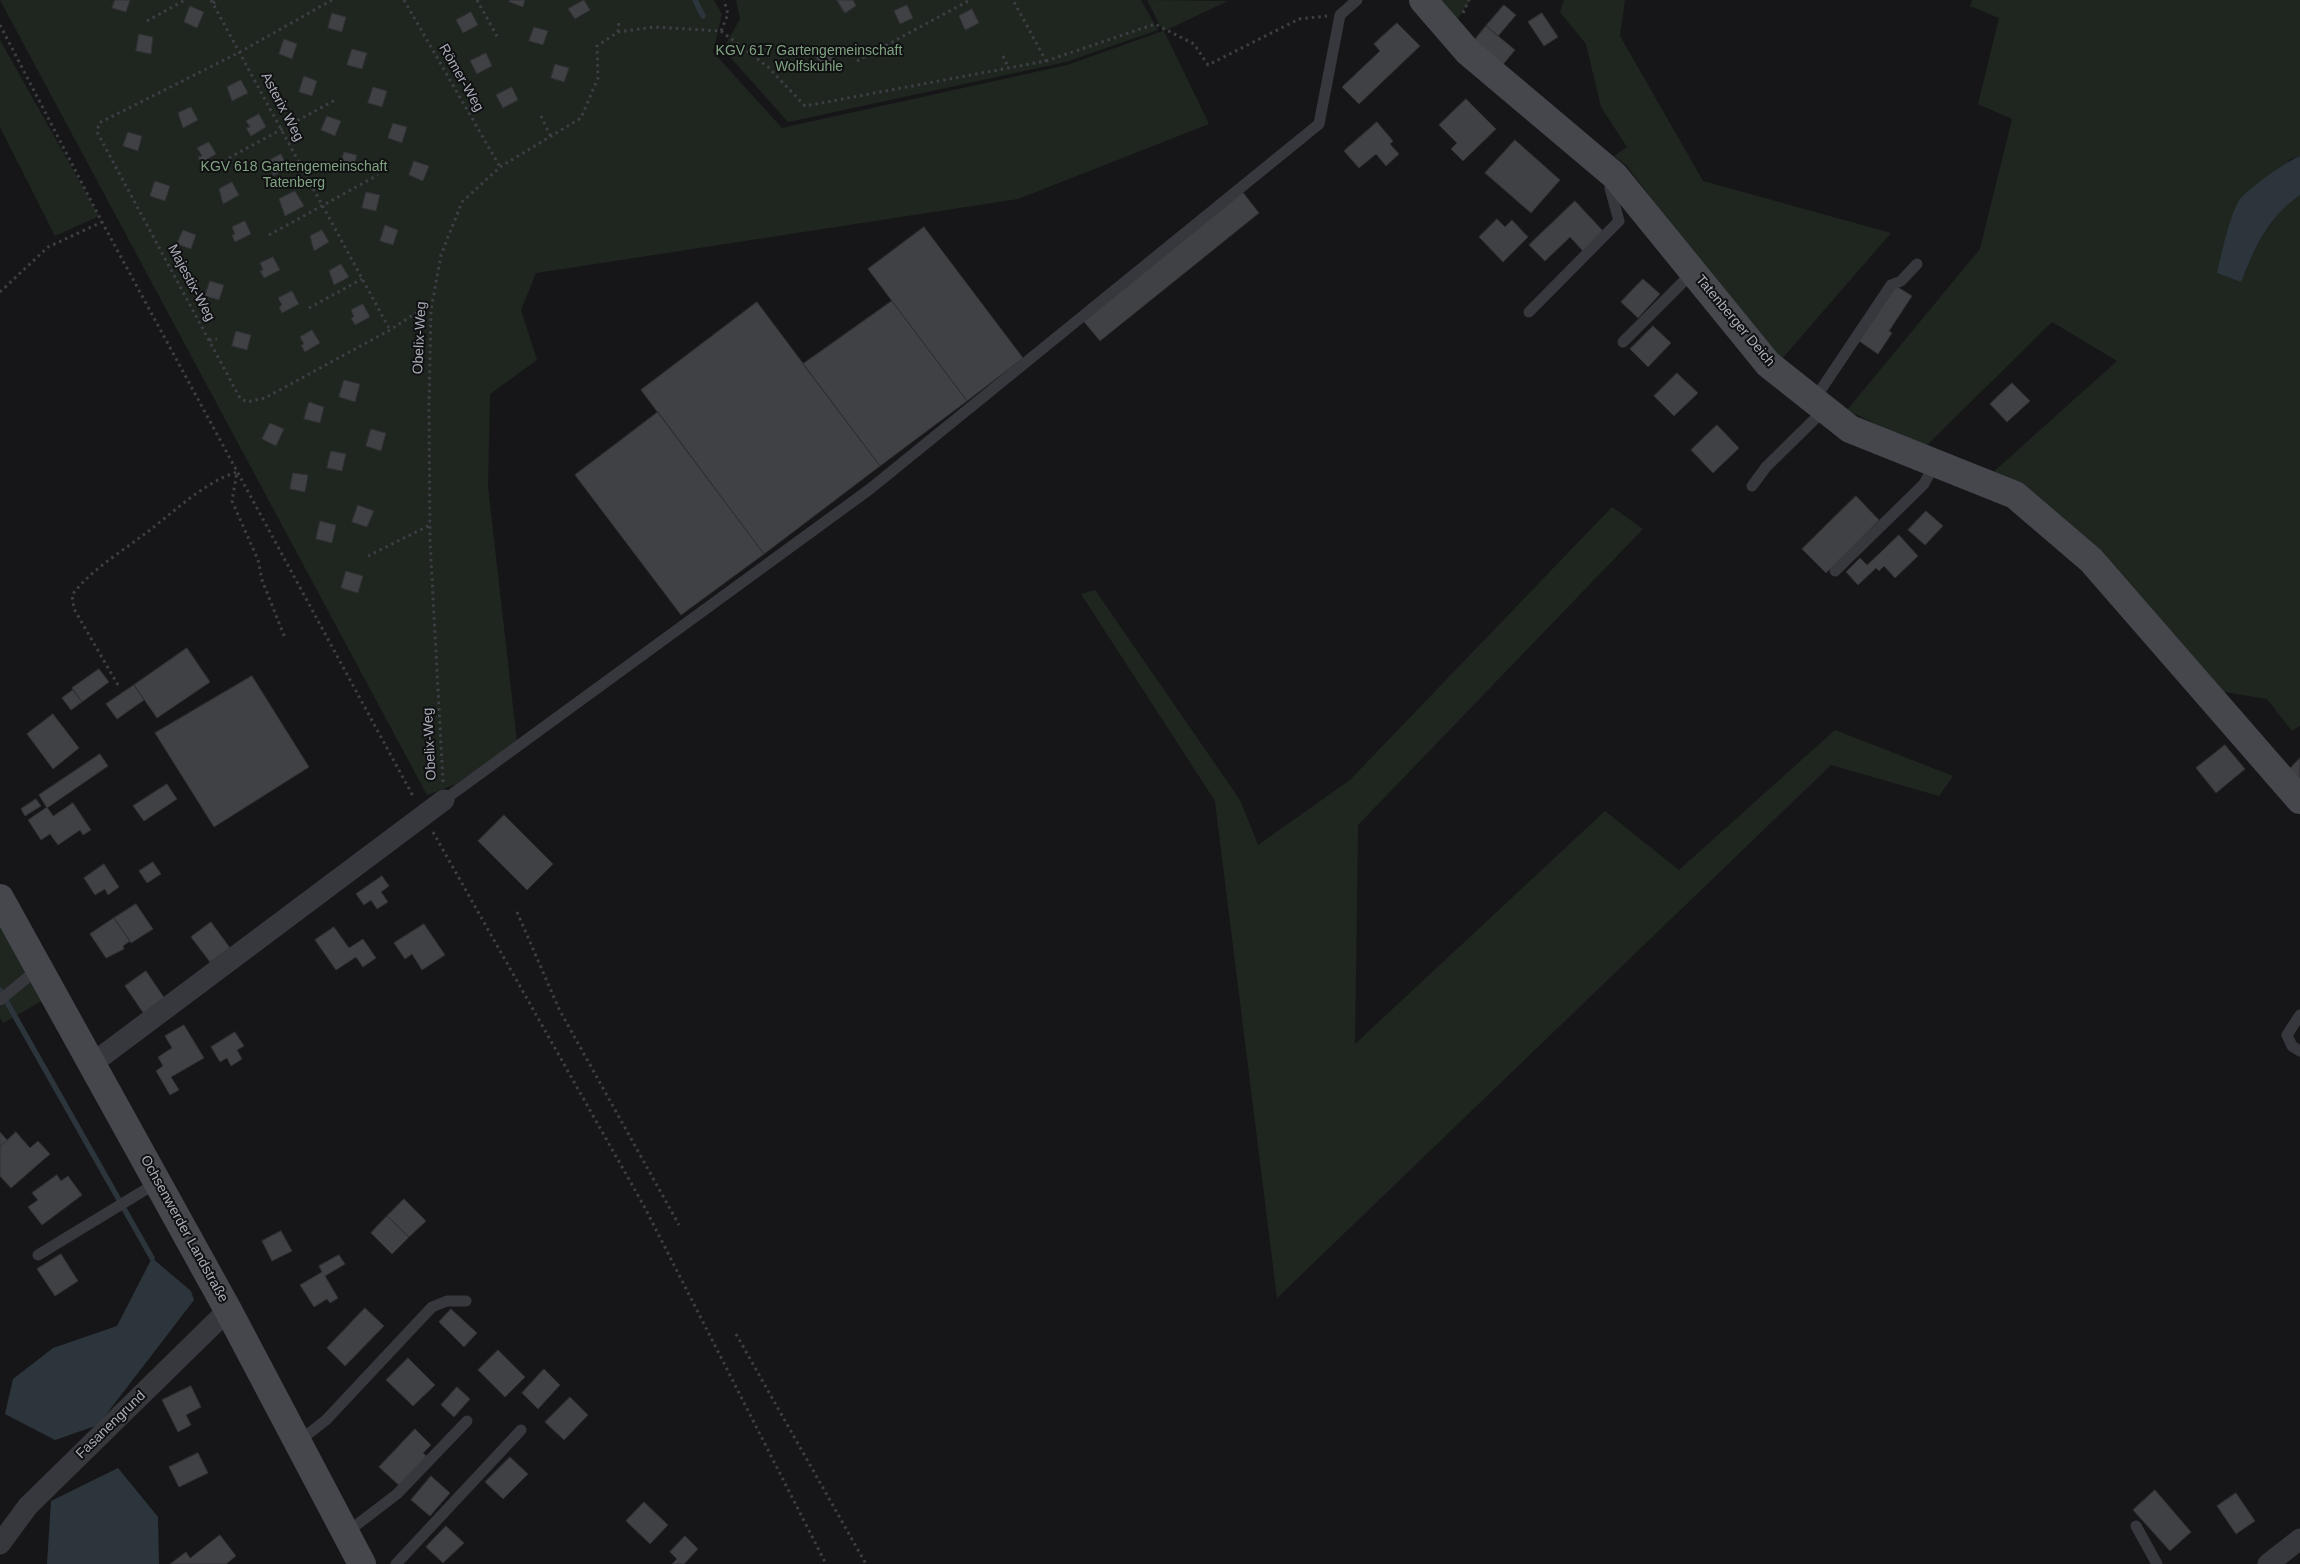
<!DOCTYPE html>
<html>
<head>
<meta charset="utf-8">
<style>
	body { margin:0 }
	canvas { display:block; background:#161618 }
</style>
</head>
<body>
<canvas width="2300" height="1564"></canvas>
<script>
const context = document.querySelector('canvas').getContext('2d');
context.lineJoin = 'round';
function fillPath(path, color) { context.fillStyle = color; context.fill(path, 'evenodd'); }
function trace(path, color, width, dash) { context.strokeStyle = color; context.lineWidth = width; context.lineCap = dash ? 'butt' : 'round'; context.setLineDash(dash || []); context.stroke(path); }
function label(font, color, halo, rows, align = 'center') {
  context.font = font + ' Arial,sans-serif'; context.lineWidth = 4; context.setLineDash([]); context.textBaseline = 'middle'; context.strokeStyle = halo; context.fillStyle = color; for (const [text, x, y, turn = 0] of rows) {
    context.save(); context.translate(x, y); context.rotate((+turn || 0) * Math.PI / 180); context.textAlign = isNaN(turn) ? turn : align; if (halo) context.strokeText(text, 0, 0); context.fillText(text, 0, 0); context.restore();
  }
}
fillPath(new Path2D(`
	M0,0H714L722,14L713,52L782,128L1067,65L1163,31L1147,0L1228,1L1164,31L1209,124L1018,199L536,273L521,310L537,360L490,394L488,487L517,742L456,784L427,795Z
	M736,0H1141L1158,30L1066,62L788,122L723,49L740,19Z
	M1436,0H1471L1453,25Z
	M1564,0H1625L1620,36L1703,181L1891,233L1780,361L1734,309L1627,166L1614,156L1627,147L1601,107L1586,44L1560,12Z
	M1972,0H2300V156L2289,160L2242,281C2257,244 2266,220 2300,195V726L2292,731L2267,699L2224,692L2094,551L1990,475L2117,361L2052,322L1924,448L1847,410L1980,249L2012,119L1978,104L1999,18L1970,6Z
	M0,40L99,216L55,236L0,127Z
	M1612,507L1643,529L1358,825L1355,1044L1605,811L1679,870L1835,730L1953,776L1939,796L1831,765L1277,1298L1215,801L1081,594L1095,590L1240,800L1258,845L1350,780Z
	M0,912L49,997L3,1023L0,1018Z`), '#1e261f');
fillPath(new Path2D(`
	M2300,156V195C2266,220 2257,244 2241,282L2217,273C2221,255 2230,214 2240,199C2249,188 2287,161 2300,156Z
	M152,1258L191,1291L194,1300L98,1425L55,1440L5,1414L13,1379L53,1348L117,1326Z
	M118,1468L158,1517L159,1564H47L51,1501Z`), '#2c353c');
trace(new Path2D(`
	M695,0L703,16
	M0,990L152,1258`), '#2c353c', 5.5);
const building = new Path2D(`
	M115,0H130L126,12L112,8Z
	M510,0H525L523,7L509,2Z
	M584,0L590,10L575,19L568,9Z
	M837,0H853L856,6L845,13Z
	M907,5L913,18L900,24L894,11Z
	M1504,5L1516,15L1498,36L1486,26Z
	M190,6L204,12L197,28L184,22Z
	M972,9L979,23L965,30L959,16Z
	M471,12L478,25L463,33L456,20Z
	M332,13L346,17L342,32L328,28Z
	M1542,13L1558,37L1544,46L1528,22Z
	M1397,23L1420,46L1359,104L1342,87L1380,51L1374,44Z
	M1486,26L1515,50L1501,67L1472,43Z
	M534,27L548,31L543,45L529,41Z
	M139,34L153,37L151,54L136,51Z
	M284,39L297,44L292,59L279,54Z
	M352,49L367,53L362,69L347,65Z
	M829,50L836,63L823,70L816,57Z
	M486,53L492,66L477,74L470,61Z
	M555,64L569,68L564,82L551,78Z
	M304,76L317,81L312,96L299,92Z
	M241,80L248,93L232,101L227,87Z
	M373,87L387,91L382,107L368,103Z
	M512,87L518,100L503,108L496,95Z
	M1466,99L1496,129L1463,161L1451,149L1457,143L1439,125Z
	M191,107L198,120L183,128L178,113Z
	M259,114L266,127L251,136L246,128L250,127L246,121Z
	M327,116L341,121L335,136L321,130Z
	M1377,122L1393,141L1390,144L1399,154L1386,166L1376,154L1359,168L1344,151Z
	M393,123L407,127L402,143L388,138Z
	M128,132L142,136L138,151L123,146Z
	M1515,140L1560,180L1531,213L1485,173Z
	M209,142L216,154L201,163L198,157L202,156L197,148Z
	M344,152L357,155L353,170L340,167Z
	M281,154L288,168L273,176L268,161Z
	M414,161L429,166L423,181L409,175Z
	M155,181L170,186L165,201L150,196Z
	M232,182L239,195L223,204L219,189Z
	M1241,190L1259,213L1100,341L1081,318Z
	M295,191L304,206L285,216L279,199Z
	M366,192L380,195L376,211L362,208Z
	M1575,201L1603,231L1583,251L1570,237L1545,261L1529,245Z
	M1497,219L1505,227L1512,220L1528,237L1503,262L1479,237Z
	M245,221L251,234L235,242L232,235L235,234L232,227Z
	M385,225L398,230L393,245L380,241Z
	M924,227L1023,358L967,401L868,269Z
	M183,230L196,235L191,249L177,244Z
	M322,230L329,242L314,251L310,236Z
	M273,257L280,270L264,278L260,271L263,270L260,263Z
	M341,264L349,277L334,285L329,271Z
	M1643,279L1660,294L1638,318L1621,302Z
	M210,281L224,285L219,300L205,296Z
	M1896,286L1912,296L1889,331L1892,333L1878,354L1859,341Z
	M292,291L299,304L282,313L279,307L282,305L278,298Z
	M892,301L967,401L880,466L803,364Z
	M757,302L880,466L764,554L641,390Z
	M363,304L370,317L355,325L351,318L354,317L351,310Z
	M1653,326L1671,343L1648,367L1630,349Z
	M312,330L320,343L305,352L301,345L304,344L300,337Z
	M236,331L251,335L247,350L232,346Z
	M1677,373L1698,393L1674,416L1654,396Z
	M344,380L360,384L355,402L339,397Z
	M2012,383L2030,401L2007,422L1990,404Z
	M309,402L324,407L320,423L304,419Z
	M658,412L764,554L681,615L575,475Z
	M270,423L284,429L276,446L262,439Z
	M1717,425L1739,448L1713,473L1691,450Z
	M371,429L386,433L381,451L366,446Z
	M331,451L346,454L342,471L327,468Z
	M293,473L308,475L305,492L290,489Z
	M1856,496L1879,520L1826,573L1802,549Z
	M358,505L374,511L367,527L352,522Z
	M1926,511L1943,526L1925,545L1908,530Z
	M320,521L336,525L332,543L316,539Z
	M1899,535L1918,556L1895,578L1884,566L1879,571L1876,568L1858,585L1846,572L1860,558L1867,565Z
	M346,571L363,576L358,593L341,588Z
	M187,648L210,682L157,718L134,685Z
	M99,669L109,682L82,702L72,688Z
	M252,676L309,767L214,827L155,733Z
	M134,685L144,700L117,719L106,704Z
	M73,690L82,702L71,710L62,698Z
	M53,714L79,748L53,769L27,734Z
	M2225,745L2245,769L2216,793L2196,768Z
	M100,754L108,766L47,808L39,795Z
	M2300,758V781L2286,773Z
	M167,784L177,799L144,821L133,806Z
	M36,799L41,806L25,816L21,809Z
	M73,803L91,830L83,835L80,830L58,845L50,834L41,840L28,820L47,807L53,816Z
	M504,815L553,864L527,890L478,841Z
	M153,862L161,874L147,883L139,871Z
	M104,864L119,887L108,895L105,889L95,895L84,878Z
	M382,876L389,886L381,892L388,902L377,909L371,900L364,905L356,894Z
	M136,904L153,929L131,943L114,918Z
	M114,918L130,941L123,946L124,949L106,958L90,934Z
	M211,922L230,948L210,962L191,937Z
	M424,924L445,955L422,970L412,954L405,959L394,943Z
	M334,927L349,948L363,939L376,958L363,967L356,957L336,970L315,940Z
	M146,971L165,999L144,1014L125,986Z
	M184,1025L204,1058L171,1077L179,1090L170,1095L156,1071L163,1066L158,1057L172,1048L165,1036Z
	M235,1032L244,1046L237,1050L242,1059L231,1066L227,1058L220,1062L211,1047Z
	M0,1132L7,1140L0,1147Z
	M16,1132L30,1148L38,1141L50,1154L11,1188L0,1176V1147Z
	M57,1175L61,1181L68,1176L82,1195L42,1225L28,1207L38,1200L32,1193Z
	M404,1199L426,1221L409,1237L387,1216Z
	M387,1216L409,1237L392,1254L371,1233Z
	M281,1231L292,1251L272,1261L262,1241Z
	M61,1254L78,1281L55,1296L37,1269Z
	M339,1255L345,1264L325,1276L338,1298L330,1303L327,1299L314,1307L300,1285L322,1272L319,1266Z
	M365,1308L384,1326L345,1366L327,1348Z
	M451,1309L477,1333L464,1347L439,1322Z
	M498,1350L525,1377L505,1397L478,1370Z
	M408,1358L435,1385L413,1406L386,1380Z
	M544,1369L560,1385L538,1409L522,1393Z
	M191,1386L201,1407L186,1415L191,1425L178,1432L162,1400Z
	M457,1387L470,1399L454,1417L441,1405Z
	M570,1397L588,1415L564,1440L545,1422Z
	M415,1429L431,1445L423,1453L429,1458L401,1487L379,1467Z
	M198,1453L208,1473L179,1487L169,1467Z
	M510,1457L528,1474L503,1499L485,1482Z
	M431,1476L450,1493L430,1516L411,1500Z
	M2155,1490L2191,1532L2170,1551L2133,1510Z
	M2236,1493L2255,1521L2236,1534L2217,1506Z
	M644,1502L668,1525L650,1544L626,1521Z
	M446,1526L464,1543L443,1563L426,1547Z
	M220,1535L236,1556L226,1564H170L186,1552L190,1558Z
	M685,1536L698,1549L684,1564H672L677,1559L670,1552Z`);
fillPath(building, '#404145');
trace(building, '#303034', 1);
trace(new Path2D(`
	M211,0L390,330
	M332,0L240,52L99,123L97,132L240,398L247,402L265,398L390,330L431,303
	M404,0L500,167
	M477,0L499,40
	M213,3L219,0
	M1463,13L1469,0
	M147,21L185,0
	M0,25L102,222L414,798
	M721,31L768,67L805,106L1046,61L1013,0
	M618,32L619,22
	M1003,56L1009,69
	M857,61L970,0
	M1046,61L1155,24L1194,44L1208,65L1299,19L1327,16
	M541,116L551,137
	M229,158L335,100
	M269,235L378,175
	M0,292L48,247L102,222
	M309,308L362,279
	M209,340L217,339
	M368,556L430,525
	M118,685L74,609L72,595C90,571 118,554 142,536C172,514 202,483 237,472L232,501L258,560L262,580L285,638
	M443,782L430,541L429,406L431,310L441,255L462,202L500,167L581,118L598,78L597,46L618,32L654,27L721,31L728,14L724,0
	M433,832L644,1206L826,1564
	M517,912L559,1009L679,1225
	M736,1334L866,1564`), '#3d3f44', 3, [2.5, 4]);
trace(new Path2D(`
	M1529,312L1619,221L1610,188L1613,180
	M1623,342L1693,272
	M1814,400L1891,285L1901,281L1917,264
	M1752,486L1766,467L1825,409
	M1835,571L1924,484L1935,463
	M444,800L870,489L1319,124L1340,15L1357,0
	M0,1000L39,968
	M2300,1015L2287,1035L2292,1046L2300,1051
	M38,1255L158,1182
	M298,1442L326,1420L432,1307L447,1301H466
	M2136,1526L2157,1564
	M346,1533L397,1494L467,1421
	M396,1564L521,1430`), '#37383d', 11);
trace(new Path2D(`
	M93,1063L444,800
	M0,1544L28,1506L228,1310
	M2268,1564L2300,1539`), '#37383d', 21);
trace(new Path2D(`
	M1423,0L1468,52L1615,176L1768,364L1850,429L2015,495L2091,560L2300,800
	M0,898L228,1310L362,1564`), '#45474d', 28);
label('14px', '#7fa381', '#111113', [
	["KGV 617 Gartengemeinschaft",809,51],
	["Wolfskuhle",809,67],
	["KGV 618 Gartengemeinschaft",294,167],
	["Tatenberg",294,183]
]);
label('14px', '#a8adb8', '#111113', [
	["Römer-Weg",461,78,60],
	["Asterix Weg",282,107,62],
	["Majestix-Weg",191,283,62],
	["Tatenberger Deich",1735,321,50],
	["Obelix-Weg",420,338,-87],
	["Obelix-Weg",430,744,-93],
	["Ochsenwerder Landstraße",184,1229,61],
	["Fasanengrund",111,1425,-44]
]);
</script>
</body>
</html>
